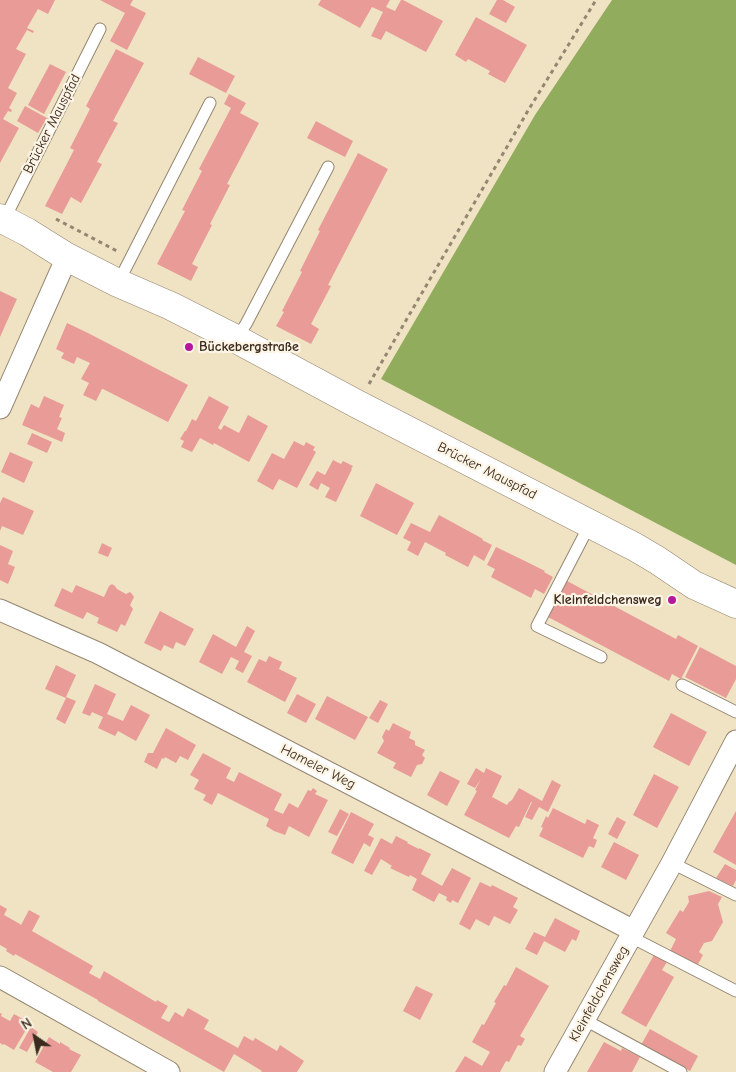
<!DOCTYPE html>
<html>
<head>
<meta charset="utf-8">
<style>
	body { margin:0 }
	#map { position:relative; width:736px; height:1072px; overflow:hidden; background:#efe3c4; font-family:"Comic Neue",sans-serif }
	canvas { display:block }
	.north { position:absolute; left:10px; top:1012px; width:50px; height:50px; -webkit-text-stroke:4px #fcf5e5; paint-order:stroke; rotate:327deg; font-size:14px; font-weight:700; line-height:20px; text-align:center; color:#3b2a1e }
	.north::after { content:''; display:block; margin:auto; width:18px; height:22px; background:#3b2a1e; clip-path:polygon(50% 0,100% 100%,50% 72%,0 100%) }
</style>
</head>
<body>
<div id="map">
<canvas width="736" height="1072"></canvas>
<div class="north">N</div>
</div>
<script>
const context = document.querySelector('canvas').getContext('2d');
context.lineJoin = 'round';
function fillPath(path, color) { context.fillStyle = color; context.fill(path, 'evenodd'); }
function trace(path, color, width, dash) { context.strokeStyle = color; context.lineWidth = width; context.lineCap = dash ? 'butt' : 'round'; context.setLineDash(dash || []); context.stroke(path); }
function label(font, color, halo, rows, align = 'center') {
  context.font = font + ' "Comic Neue",sans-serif'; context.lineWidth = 4.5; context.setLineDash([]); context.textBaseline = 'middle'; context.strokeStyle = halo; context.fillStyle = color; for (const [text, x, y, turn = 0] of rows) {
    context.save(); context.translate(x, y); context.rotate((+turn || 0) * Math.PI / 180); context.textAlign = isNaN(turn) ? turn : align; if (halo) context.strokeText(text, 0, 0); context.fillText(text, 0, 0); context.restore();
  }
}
fillPath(new Path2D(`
	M612,0H736V565L381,379L535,115Z`), '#92ac5d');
fillPath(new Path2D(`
	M0,0H55L48,14L38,9L27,28L34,31L33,33L27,30L16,49L26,54L8,88L17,93L9,108L12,110L11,112L8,111L3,119L19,128L0,163Z
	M100,0H133L130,5L146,13L127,50L110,41L125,13Z
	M321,0H390L386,7L395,11L401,0H403L443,21L426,52L386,31L381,40L371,36L383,12L372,7L360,28L318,5Z
	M497,0H503L515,7L506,23L489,14Z
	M476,17L527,45L505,83L488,74L490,71L468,59L466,62L455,55Z
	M116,49L144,63L113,121L118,123L97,162L102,164L81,203L71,197L62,214L45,206L74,150L70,148L90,109L86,106Z
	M198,57L235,76L226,93L189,74Z
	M50,64L66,72L44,114L28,105Z
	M229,94L246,103L240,113L259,123L227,184L230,185L210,224L212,225L192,264L198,267L191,281L157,264L185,211L182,210L202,171L199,169L231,108L224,104Z
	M25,106L47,118L38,133L17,121Z
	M316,121L353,141L345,157L307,138Z
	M358,153L388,169L328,285L331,286L311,324L319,329L311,344L276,326L284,312L282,311L302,272L300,271L320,231L318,230Z
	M0,291L17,299L0,337Z
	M67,323L88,333L188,385L168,422L103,389H102L96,401L83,395L89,383L81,379L90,363L77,357L74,364L61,358L64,353L56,349Z
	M44,396L64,405L59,417L62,418L57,429L65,433L62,442L22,425L31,404L39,408Z
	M209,396L229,407L218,428L221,430L224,425L239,433L248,415L268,426L249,462L214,443L213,445L200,438L192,452L181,447L184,441L180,439L185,431H186L192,419L196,421Z
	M32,433L52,442L47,453L27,444Z
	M294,441L304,446L306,442L315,447L313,450L316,452L297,488L279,479L273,490L257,481L272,453L284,459Z
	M10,452L33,462L24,483L1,472Z
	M333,460L341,464L343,461L353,466L351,469H352L336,502L325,497L330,488L321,483L318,490L309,485L317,471L325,475Z
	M376,483L414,503L397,535L360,516Z
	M3,497L34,511L23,535L2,526L0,531V503Z
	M439,515L483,539L482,540L492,545L484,561L474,555L468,567L445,555L446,553L425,542L418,556L407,550L411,542L403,538L411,523L430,532Z
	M102,543L112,548L108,557L98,553Z
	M0,545L13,551L8,564L15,567L8,584L0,580Z
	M496,547L525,561L545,571L544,572L553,577L544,594L535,589L531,598L491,577L495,569L487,565Z
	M567,581L676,639L678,635L698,646L681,679L672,674L669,681L548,617Z
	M112,584L115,586L117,589L126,594L130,592L132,594L134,597L130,605L133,609L125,626L121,624L117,632L97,623L99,618L87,612L83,619L54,606L62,588L72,593L76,585L104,597L109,586Z
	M160,611L194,629L185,646L176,642L173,649L164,645L161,651L144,643Z
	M247,626L255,631L244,652L252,656L243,673L235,669L239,661L231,657L222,674L199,662L213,634L236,647Z
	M700,647L736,666V679L726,698L685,677Z
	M269,656L282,662L279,669L297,678L285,702L247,682L259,659L266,662Z
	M56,665L76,675L66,697L76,701L65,724L56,719L66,698L45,689Z
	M95,684L116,694L107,714L123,721L131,705L150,715L136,741L118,731L115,736L98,728L103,717L92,712L90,716L82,713Z
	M297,694L316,704L306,723L287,713Z
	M327,696L368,717L355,740L315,719Z
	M380,700L388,704L378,723L369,718Z
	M671,713L707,732L689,766L653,747Z
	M393,723L411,732L409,738L415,741V745L425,750L422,755L425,758L422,764L417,765L411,777L393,768L396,763L377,753L384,741L382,737L386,729L389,731Z
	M166,728L196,745L188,760L180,756L176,763L165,757L164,759L162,758L157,769L144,762L148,753H153Z
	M203,753L231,768L226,778L234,782L239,772L282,794L274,810L283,814L289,803L298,808L308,790L311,791L313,788L317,791L315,794L328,800L309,837L289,826L285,835L274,831L266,826L269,819L218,793L212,805L203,800L206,795L194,789L199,780L190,775Z
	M476,768L484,773L486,768L502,776L492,797L507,805L509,802L512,800L519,788L542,801L552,780L561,785L548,812L539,807L532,820L525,817L532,802H531L519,827L516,826L509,838L464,815L477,791L475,790L481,779L475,788L467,784Z
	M440,771L460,781L447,806L427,795Z
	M654,774L679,787L657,828L633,815Z
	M553,808L585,824L587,819L599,825L593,838L597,840L594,848L589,846L583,858L539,836L543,828L541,827L546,816L548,818Z
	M340,809L349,814L337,836L328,832Z
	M736,811V865L713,852Z
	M351,812L374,824L368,835L374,838L370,847L364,843L353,864L331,853Z
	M617,817L626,822L617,839L608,834Z
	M396,836L408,842L407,843L419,849V848L431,854L421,874L442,886L452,868L471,878L458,903L452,900L451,903L446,900L447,897L439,893L434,902L412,890L417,879L410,875L409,877L390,868L392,866L381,859L372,875L364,871L381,838L392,844Z
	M614,842L639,855L626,880L601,867Z
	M725,864L736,870V880L733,886L716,878Z
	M480,882L491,887L492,885L518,898L513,907L518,910L510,924L494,916L489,926L476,919L470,930L459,924Z
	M709,891L722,897L718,904L723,922L712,941L704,943L699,952L703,955L697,966L670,951L676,939L666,933L680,910L683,912L689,902L688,896Z
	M0,905L7,909L4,915L20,924L21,925L29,910L40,916L32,931L93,966L89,973L100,979L104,971L156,1002L157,1000L168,1006L161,1018L169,1022L175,1012L183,1017L188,1008L209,1020L204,1029L238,1048L244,1036L253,1041L255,1038L277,1051L280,1045L304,1061L297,1072H261L262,1071L234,1054L224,1072L98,1001V1000L15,954L14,956L6,951L7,949L0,945Z
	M555,918L580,931L576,941L572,939L565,952L544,941L537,955L525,949L534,932L545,937Z
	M654,955L667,962L662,970L674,977L646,1027L621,1013Z
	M516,967L549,986L520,1036L525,1039L521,1046L518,1045L509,1062L506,1061L500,1072H455L465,1056L482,1066L490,1052L472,1042L482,1024L484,1025L496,1003L494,1002L504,985L506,986Z
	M416,986L433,994L420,1020L403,1011Z
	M0,1013L2,1014L1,1016L10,1021L14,1014L30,1023L14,1050L4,1044L3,1045L0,1043Z
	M31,1027L38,1032L27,1052L19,1048Z
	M650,1029L698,1056L690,1071L641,1045Z
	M49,1037L60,1044V1042L70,1048L69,1049L81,1055L71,1072H53L35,1062Z
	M604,1042L621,1051L622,1048L640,1057L632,1072H587Z`), '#e99b97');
const service = new Path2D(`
	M4,220L100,29
	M118,283L210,103
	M236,339L246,324L328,167
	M590,524L537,626L601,657
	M682,685L736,712
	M672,863L736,895
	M631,937L736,991
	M585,1020L681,1072`);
const minor = new Path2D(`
	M0,408L67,257
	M0,610L98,653L634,931
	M0,977L169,1072
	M555,1072L672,863L736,741`);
const secondary = new Path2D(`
	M0,218L27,232L67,257L118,283L171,306L236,339L357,404L635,547L657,560L694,585L736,604`);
trace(service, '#958671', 13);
trace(minor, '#958671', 23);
trace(secondary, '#958671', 29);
trace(new Path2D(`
	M56,219L117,251
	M369,384L529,109L596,0`), '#958671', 3, [4, 4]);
trace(service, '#fff', 11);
trace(minor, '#fff', 21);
trace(secondary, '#fff', 28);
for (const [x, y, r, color] of [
	[189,347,5,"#b5179e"],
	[672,600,5,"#b5179e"]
]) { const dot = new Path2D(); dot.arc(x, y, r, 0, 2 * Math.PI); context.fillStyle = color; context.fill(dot); trace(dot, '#fcf5e5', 2); }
label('14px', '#3b2a1e', '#fcf5e5', [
	["Brücker Mauspfad",52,124,-63],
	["Brücker Mauspfad",487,471,27],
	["Hameler Weg",318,767,27],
	["Kleinfeldchensweg",599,994,-61]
]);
label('bold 14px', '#3b2a1e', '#fcf5e5', [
	["Bückebergstraße",199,347],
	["Kleinfeldchensweg",662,600,"right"]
], 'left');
</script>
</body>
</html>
